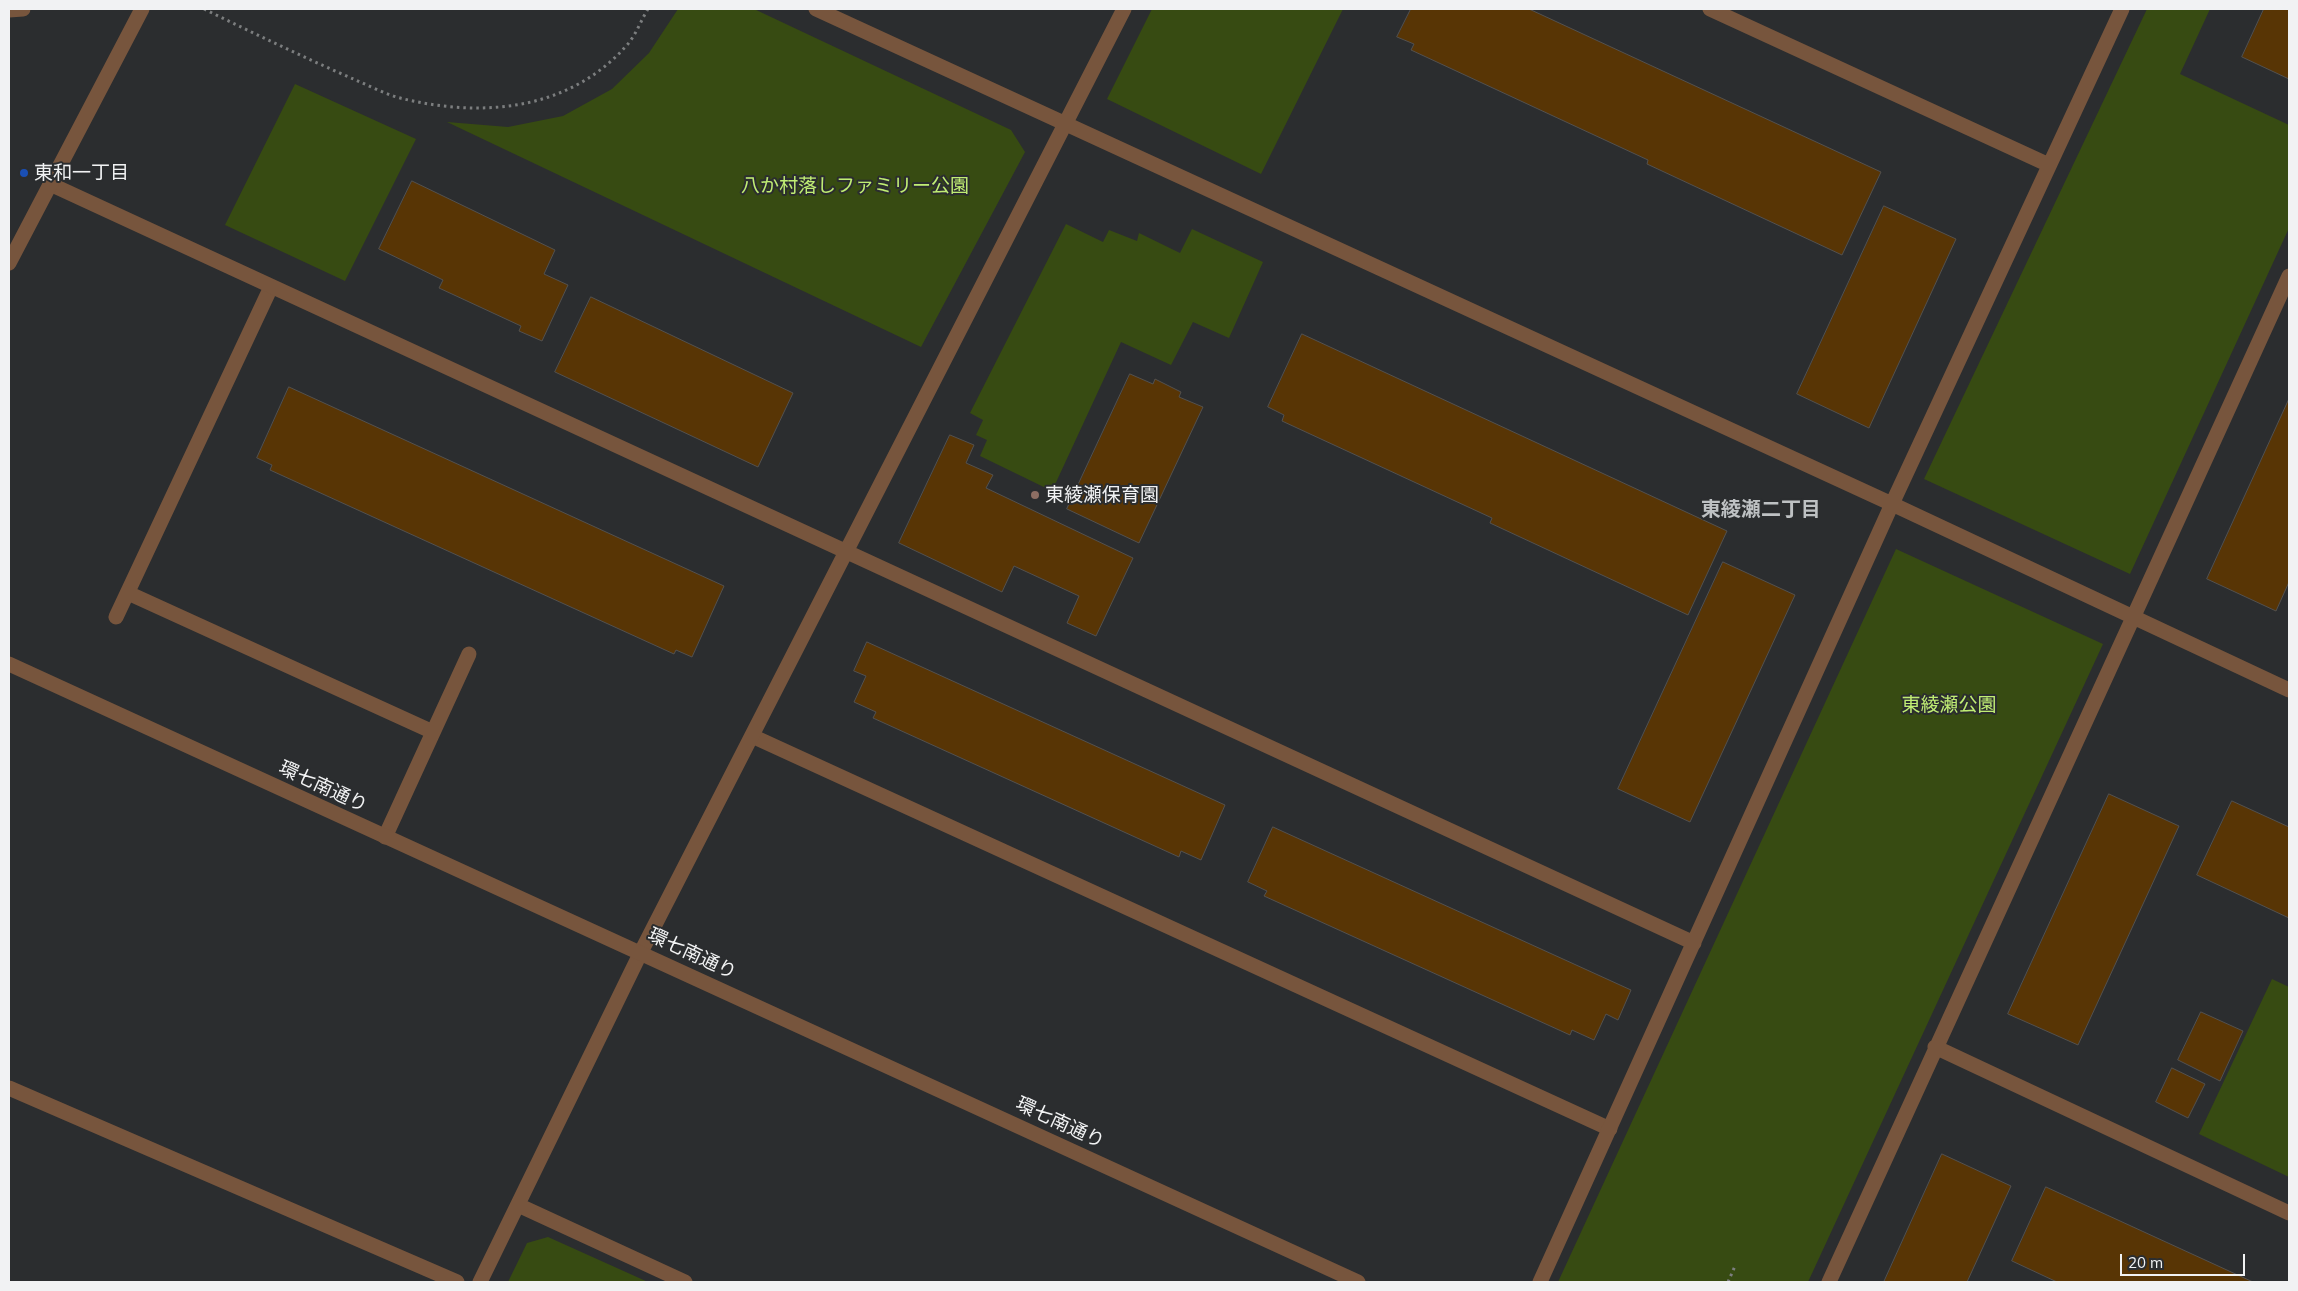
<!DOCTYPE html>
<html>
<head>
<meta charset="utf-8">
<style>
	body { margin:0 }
	#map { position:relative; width:2298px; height:1291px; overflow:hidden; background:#2b2d2f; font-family:Mulish,sans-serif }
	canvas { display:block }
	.frame { position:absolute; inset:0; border:10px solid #f1f2f3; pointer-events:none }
	.scale { position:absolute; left:2120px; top:1254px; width:125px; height:22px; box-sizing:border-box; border:2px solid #f1f2f3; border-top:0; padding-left:6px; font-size:15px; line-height:18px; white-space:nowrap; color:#f1f2f3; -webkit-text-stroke:4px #2b2d2f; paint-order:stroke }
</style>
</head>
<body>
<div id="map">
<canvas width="2298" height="1291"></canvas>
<div class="frame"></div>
<div class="scale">20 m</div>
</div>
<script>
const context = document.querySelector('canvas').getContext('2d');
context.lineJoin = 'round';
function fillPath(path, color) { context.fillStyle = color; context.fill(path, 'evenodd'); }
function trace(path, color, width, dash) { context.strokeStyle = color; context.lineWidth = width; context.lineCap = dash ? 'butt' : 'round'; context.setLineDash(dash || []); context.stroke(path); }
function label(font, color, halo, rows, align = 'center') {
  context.font = font + ' Mulish,"Noto Sans JP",sans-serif'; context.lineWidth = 4; context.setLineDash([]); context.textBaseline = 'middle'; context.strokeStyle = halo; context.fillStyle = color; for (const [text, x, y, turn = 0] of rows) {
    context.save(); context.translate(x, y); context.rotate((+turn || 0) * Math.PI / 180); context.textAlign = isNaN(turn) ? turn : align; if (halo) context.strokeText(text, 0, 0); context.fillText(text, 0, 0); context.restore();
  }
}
fillPath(new Path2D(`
	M678,9H754L1011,130L1025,152L921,347L447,122L508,127L563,116L612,89L649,53Z
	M1152,9H1343L1261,174L1107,99Z
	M2147,9H2210L2180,74L2289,125V228L2130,574L1924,479Z
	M295,84L416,139L345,281L225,225Z
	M1066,224L1103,242L1109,230L1137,241L1139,233L1180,253L1192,229L1263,262L1229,338L1193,322L1171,365L1121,342L1052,491L980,456L987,440L976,435L983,420L970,413Z
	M1896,549L2103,644L1808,1282H1558Z
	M2272,979L2289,987V1177L2199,1134Z
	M548,1237L648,1282H508L527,1243Z`), '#374b12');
const building = new Path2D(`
	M1411,9H1529L1881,172L1842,255L1647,164L1648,160L1411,50L1414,44L1397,37Z
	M2264,9H2289V79L2242,57Z
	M412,181L555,250L544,274L568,285L542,341L519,331L521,326L439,288L443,280L379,249Z
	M1884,206L1956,239L1869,428L1797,394Z
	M591,297L793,393L758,467L555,372Z
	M1302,334L1727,531L1688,615L1490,523L1492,518L1282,421L1284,415L1268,407Z
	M1130,374L1153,384L1155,379L1181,392L1179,397L1203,407L1139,543L1067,509Z
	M289,387L724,586L692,657L676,650L674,654L270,470L272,465L257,458Z
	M2289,399V582L2276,611L2207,579Z
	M950,435L974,445L966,463L993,475L986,488L1133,558L1096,636L1067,623L1079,596L1014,566L1002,592L899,543Z
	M1723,562L1795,595L1690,822L1618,789Z
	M867,642L1225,805L1201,860L1181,851L1179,857L873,718L876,712L854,702L866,676L854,671Z
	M2109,794L2179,826L2078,1045L2008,1014Z
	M2232,801L2289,827V918L2197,875Z
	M1273,827L1631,990L1618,1020L1606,1014L1594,1040L1572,1030L1570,1035L1264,896L1267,891L1248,882Z
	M2201,1012L2243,1031L2220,1081L2178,1060Z
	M2172,1068L2205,1084L2188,1118L2156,1102Z
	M1942,1154L2011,1186L1967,1282H1884Z
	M2046,1187L2253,1282H2057L2012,1261Z`);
fillPath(building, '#583505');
trace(building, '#53514f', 1);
trace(new Path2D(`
	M204,9C253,33 301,56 351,78C368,85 386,95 404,99C484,118 570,110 627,45C636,35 641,20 648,9
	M1728,1282L1735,1266`), '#7c7e7f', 3, [2.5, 4]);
trace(new Path2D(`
	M128,593L433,732
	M116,617L271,287
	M752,736L1610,1129
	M385,837L469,654`), '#77553d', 15);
trace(new Path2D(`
	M816,9L1892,504L2289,690
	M1710,9L2049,165
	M50,184L1694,943
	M1935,1047L2289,1213
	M9,1088L457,1282
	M518,1205L685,1282
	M480,1282L641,952L1124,9
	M1540,1282L1892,504L2122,9
	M1829,1282C1980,946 2137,612 2289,276`), '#77553d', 15);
trace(new Path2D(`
	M9,10L23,9
	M9,263L142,9
	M9,664L1358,1282`), '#77553d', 15);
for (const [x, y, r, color] of [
	[24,173,5,"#1a4fb4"],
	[1035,495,5,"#8d6e63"]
]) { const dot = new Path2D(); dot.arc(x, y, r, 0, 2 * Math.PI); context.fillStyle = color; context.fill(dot); trace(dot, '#2b2d2f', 2); }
label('19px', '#f1f2f3', '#2b2d2f', [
	["東和一丁目",34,173],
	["東綾瀬保育園",1045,495]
], 'left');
label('19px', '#c0ed74', '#2b2d2f', [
	["八か村落しファミリー公園",855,186],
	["東綾瀬公園",1949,705]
]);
label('19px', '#f1f2f3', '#2b2d2f', [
	["環七南通り",323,787,25],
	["環七南通り",692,954,25],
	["環七南通り",1060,1123,25]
]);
label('bold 20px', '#bec1c3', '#2b2d2f', [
	["東綾瀬二丁目",1761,510]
]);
</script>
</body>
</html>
